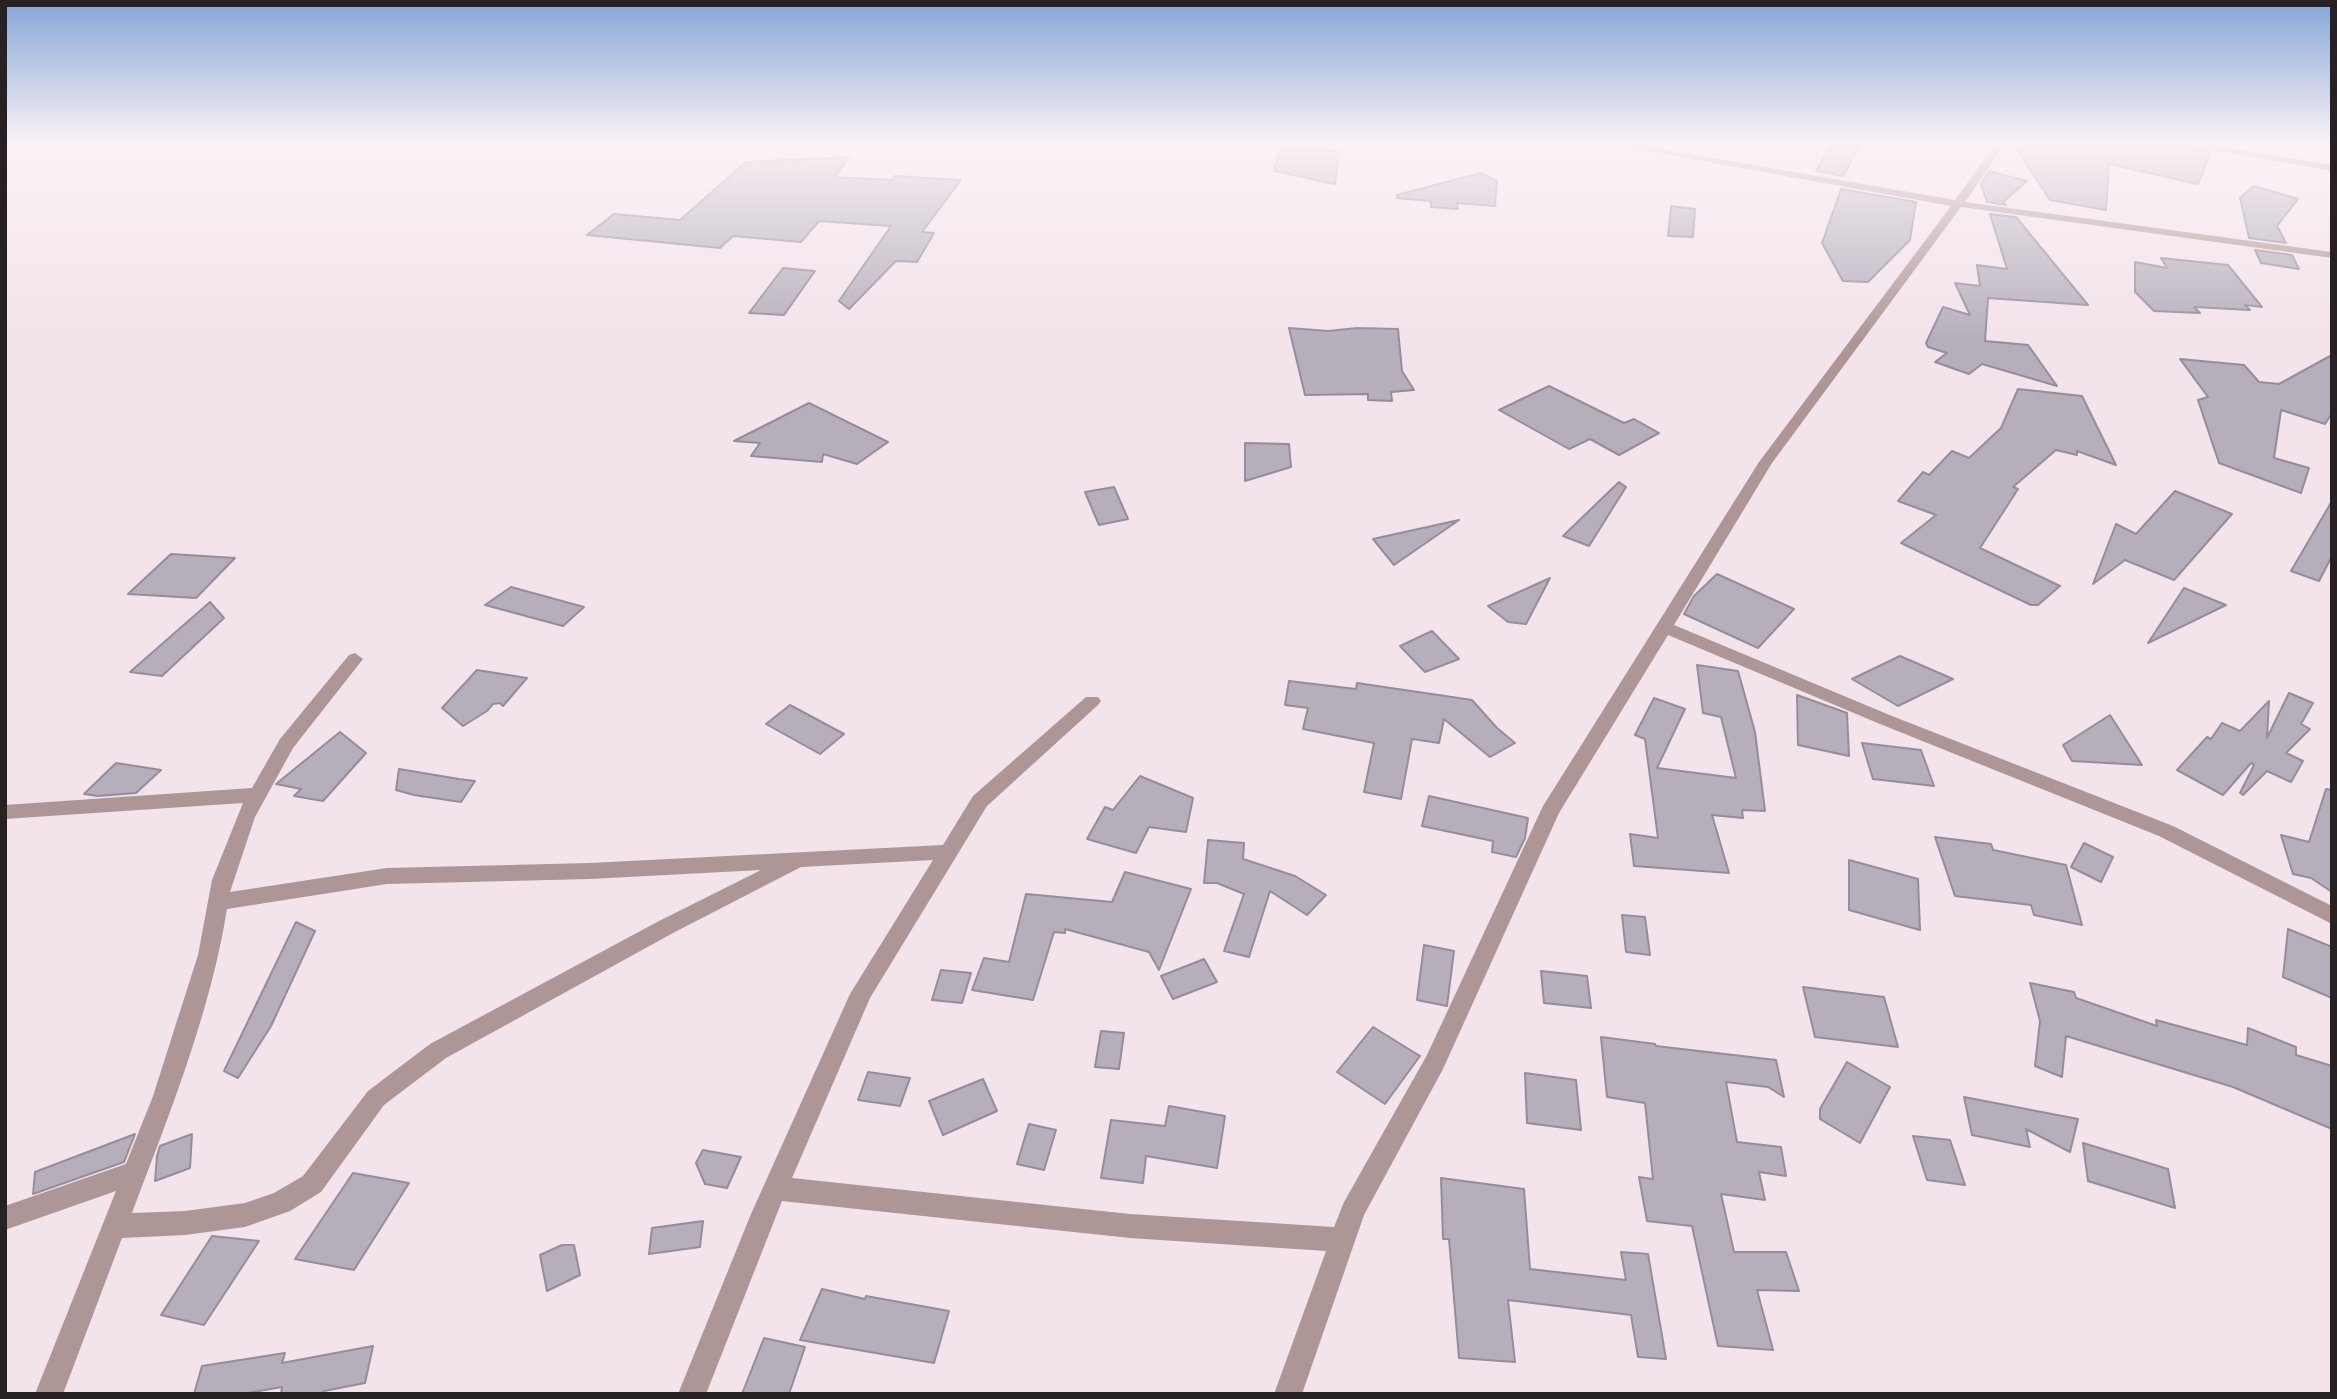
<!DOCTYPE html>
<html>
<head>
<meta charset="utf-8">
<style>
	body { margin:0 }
	#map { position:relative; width:2337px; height:1399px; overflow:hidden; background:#f3e3eb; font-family:Spectral,serif }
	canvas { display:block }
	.frame { position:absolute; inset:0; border:7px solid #272124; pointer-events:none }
</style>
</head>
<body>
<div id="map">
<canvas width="2337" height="1399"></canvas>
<div class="frame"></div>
</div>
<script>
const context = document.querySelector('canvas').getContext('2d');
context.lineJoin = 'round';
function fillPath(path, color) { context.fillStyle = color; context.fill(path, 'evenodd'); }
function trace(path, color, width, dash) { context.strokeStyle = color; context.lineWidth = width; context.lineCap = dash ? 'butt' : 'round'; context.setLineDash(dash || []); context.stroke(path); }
const building = new Path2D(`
	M1832,144H1861L1843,176L1816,171Z
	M2013,144H2179L2211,152L2198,184L2109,164L2106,210L2050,200Z
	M1280,148L1339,151L1335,184L1274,171Z
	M849,157L835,177L892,180L895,176L961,180L922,232L934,233L917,262L896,261L849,309L839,301L891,226L819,221L801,242L733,236L720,248L587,235L614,214L680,220L746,162Z
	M1989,171L2027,181L2003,202L2006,205L1987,202L1981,184Z
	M1481,173L1497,181L1495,206L1457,203L1458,209L1431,207V201L1397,198V195Z
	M2254,186L2298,199L2277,226L2286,243L2249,238L2240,198Z
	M1841,189L1916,202L1910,240L1868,282L1843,281L1822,243Z
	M1671,206L1695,209L1693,237L1668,236Z
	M1990,214L2016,217L2088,305L1988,298L1985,341L2028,345L2057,386L1982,364L1969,374L1935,362L1947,353L1928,347L1926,343L1943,307L1970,315L1955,283L1980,286L1977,265L2007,269Z
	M2255,250L2292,255L2299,269L2261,263Z
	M2161,258L2228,265L2262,307L2245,305L2250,310L2194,307L2200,313L2154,311L2135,292V262L2167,268Z
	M783,268L815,271L784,315L749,313Z
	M1289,328L1328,331L1357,328L1398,329L1402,371L1414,390L1391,392L1392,401L1368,400V394L1305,395Z
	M2332,355V413L2325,424L2281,410L2274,458L2309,468L2301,493L2219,463L2198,400L2208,397L2180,359L2244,365L2259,382L2279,384Z
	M1549,386L1624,423L1634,419L1659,433L1619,455L1590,439L1569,449L1499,410Z
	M2018,389L2082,396L2116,465L2077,451V455L2056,450L2013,487L2018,489L1980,548L2060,586L2038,605H2031L1901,543L1936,515L1898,501L1923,472L1929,475L1952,451L1969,458L2001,428Z
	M809,403L888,442L857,464L823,454L822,462L751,456L760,443L734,441Z
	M1245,443L1289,444L1291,467L1245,481Z
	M1619,482L1626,487L1589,546L1563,536Z
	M1114,487L1128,519L1099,525L1085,492Z
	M2175,491L2232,514L2174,580L2125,560L2093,584L2116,524L2136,534Z
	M2332,501V556L2319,581L2291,571Z
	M1459,520L1394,565L1373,539Z
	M171,554L235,558L196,598L128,594Z
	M1717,574L1794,609L1758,648L1684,614L1694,596Z
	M1550,578L1526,624L1508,622L1488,606Z
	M511,587L584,607L563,626L485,605Z
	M2184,588L2226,605L2148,643Z
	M210,602L224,618L162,676L130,672Z
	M1432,631L1459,659L1425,672L1400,646Z
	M1900,656L1953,679L1898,706L1852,679Z
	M1697,665L1738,671L1755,732L1765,811L1742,810L1743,818L1712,815L1729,873L1634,866L1630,834L1658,838L1645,739L1635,735L1654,698L1685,709L1657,768L1736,778L1721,717L1703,713Z
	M477,670L527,678L503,706L500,703L493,704L487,711L463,726L442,708Z
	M1289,681L1356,689L1357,683L1472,700L1497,728L1515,743L1490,757L1444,719L1439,743L1412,739L1401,799L1364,792L1374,743L1303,729L1308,708L1285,705Z
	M2289,693L2313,703L2301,724L2310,729L2286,753L2303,761L2291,782L2267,771L2243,795L2240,793L2254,765L2251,763L2223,795L2177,770L2207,737L2211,739L2222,723L2240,731L2269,701L2267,738Z
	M1797,695L1847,713L1849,756L1798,745Z
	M790,705L844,734L820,754L766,724Z
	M2110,715L2142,765L2072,761L2063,745Z
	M340,732L366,753L323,801L294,796L301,789L276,784Z
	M1862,743L1921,750L1934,786L1873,779Z
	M116,763L161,770L136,793L98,796L84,794Z
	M399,769L459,779L475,781L461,802L414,795L396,790Z
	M1140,776L1193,798L1186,832L1149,827L1136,853L1087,839L1105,807L1113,810Z
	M2326,789L2332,790V892L2311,878L2293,874L2281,835L2309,842Z
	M1429,796L1528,818L1525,838L1516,857L1492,852L1493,841L1422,826Z
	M1935,837L1991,844L1993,850L2066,865L2082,925L2034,915L2031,905L1955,896Z
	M1208,840L1244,843L1243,859L1295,876L1326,895L1307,915L1270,891L1249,957L1224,951L1244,894L1217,883H1204Z
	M2084,843L2113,857L2101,882L2071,867Z
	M1849,860L1918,879L1920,930L1849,910Z
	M1125,872L1191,889L1159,970L1149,952L1065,929V933L1054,932L1033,1000L972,990L984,958L1009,962L1026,894L1112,902Z
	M1622,915L1645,917L1650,955L1626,952Z
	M296,922L315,931L271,1026L238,1078L224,1071Z
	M2288,929L2332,947V998L2283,977Z
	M1424,945L1454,951L1447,1006L1417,1000Z
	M1204,959L1217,982L1173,999L1161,976Z
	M941,970L971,973L962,1003L932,1000Z
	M1541,971L1587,976L1591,1008L1544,1003Z
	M2030,983L2074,992L2076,998L2157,1026L2156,1020L2247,1045L2248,1028L2296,1047V1055L2332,1066V1129L2233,1087L2066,1036L2062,1077L2035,1066L2040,1021Z
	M1803,987L1884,997L1898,1047L1815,1037Z
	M1373,1027L1420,1056L1385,1104L1337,1072Z
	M1101,1031L1124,1033L1119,1069L1095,1067Z
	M1601,1037L1655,1044L1656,1046L1776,1060L1784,1097L1768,1087L1726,1082L1737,1142L1781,1147L1786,1176L1759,1172L1765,1200L1721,1194L1734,1252H1786L1799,1291L1757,1290L1773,1350L1718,1346L1692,1226L1647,1221L1639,1177L1653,1179L1645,1103L1607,1097Z
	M1847,1062L1890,1087L1860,1143L1820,1119V1109Z
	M868,1072L910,1078L900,1106L858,1100Z
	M1525,1073L1576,1080L1581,1130L1527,1123Z
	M983,1079L997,1111L943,1135L929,1101Z
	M1964,1097L2078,1119L2070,1152L2026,1129L2030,1147L1972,1135Z
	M1169,1106L1225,1116L1217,1168L1146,1156L1143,1183L1101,1178L1111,1120L1165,1126Z
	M1029,1124L1056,1130L1044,1170L1017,1164Z
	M135,1134L124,1162L33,1194L35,1172Z
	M192,1134L190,1168L155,1181L157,1156L160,1146Z
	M1913,1136L1950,1140L1965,1185L1927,1180Z
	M2083,1143L2168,1169L2175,1208L2088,1181Z
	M703,1150L741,1157L727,1188L705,1184L696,1163Z
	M353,1173L409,1183L354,1270L295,1259Z
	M1441,1178L1524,1189L1530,1269L1626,1280L1621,1252L1648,1254L1666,1359L1638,1357L1631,1315L1508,1300L1515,1362L1459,1358L1449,1239H1443Z
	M703,1221L700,1247L649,1254L652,1228Z
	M212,1236L259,1241L204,1325L161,1315Z
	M562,1245H574L580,1275L547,1291L540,1255Z
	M822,1289L865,1299L866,1296L949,1311L934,1363L800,1340Z
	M764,1338L805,1347L789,1394H742Z
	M373,1346L365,1383L324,1391L323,1394H281L282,1387L242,1394H194L202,1366L285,1353L282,1363Z`);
fillPath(building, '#b6aebb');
trace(building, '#958d9a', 2);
fillPath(new Path2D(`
	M1609,144H1632L1955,200L1995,144H2005L1965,202L2332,252V258L1961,207L1772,463L1674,625L1892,716L2173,826L2332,906V924L2159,836L1880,724L1668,635L1559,813L1443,1069L1364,1215L1302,1394H1274L1326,1251L1130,1238L782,1201L706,1394H678L751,1214L850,994L933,860L801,867L673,933L446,1058L384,1105L321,1192L290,1211L245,1227L185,1235L122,1238L63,1394H35L116,1191L5,1230V1206L126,1164L153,1096L198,955L212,880L243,803L5,819V805L252,788L280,739L349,655L355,653L363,659L293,748L255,817L230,892L387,868L590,863L943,845L973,796L1086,697H1098L1101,701L1098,705L987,806L870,998L792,1178L1130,1214L1334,1227L1344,1202L1427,1055L1543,806L1759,462L1951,206ZM761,870L659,921L430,1044L368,1091L303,1176L274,1193L245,1203L185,1211L132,1213C169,1115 210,1014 227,909L387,884L590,879Z
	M2182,144H2205L2332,165V171Z`), '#ae9696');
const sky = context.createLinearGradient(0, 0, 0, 340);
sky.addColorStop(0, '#85a6d7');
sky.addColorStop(0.42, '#faf2f6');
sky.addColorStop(1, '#faf2f600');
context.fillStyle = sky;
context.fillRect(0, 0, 2337, 340);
</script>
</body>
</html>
